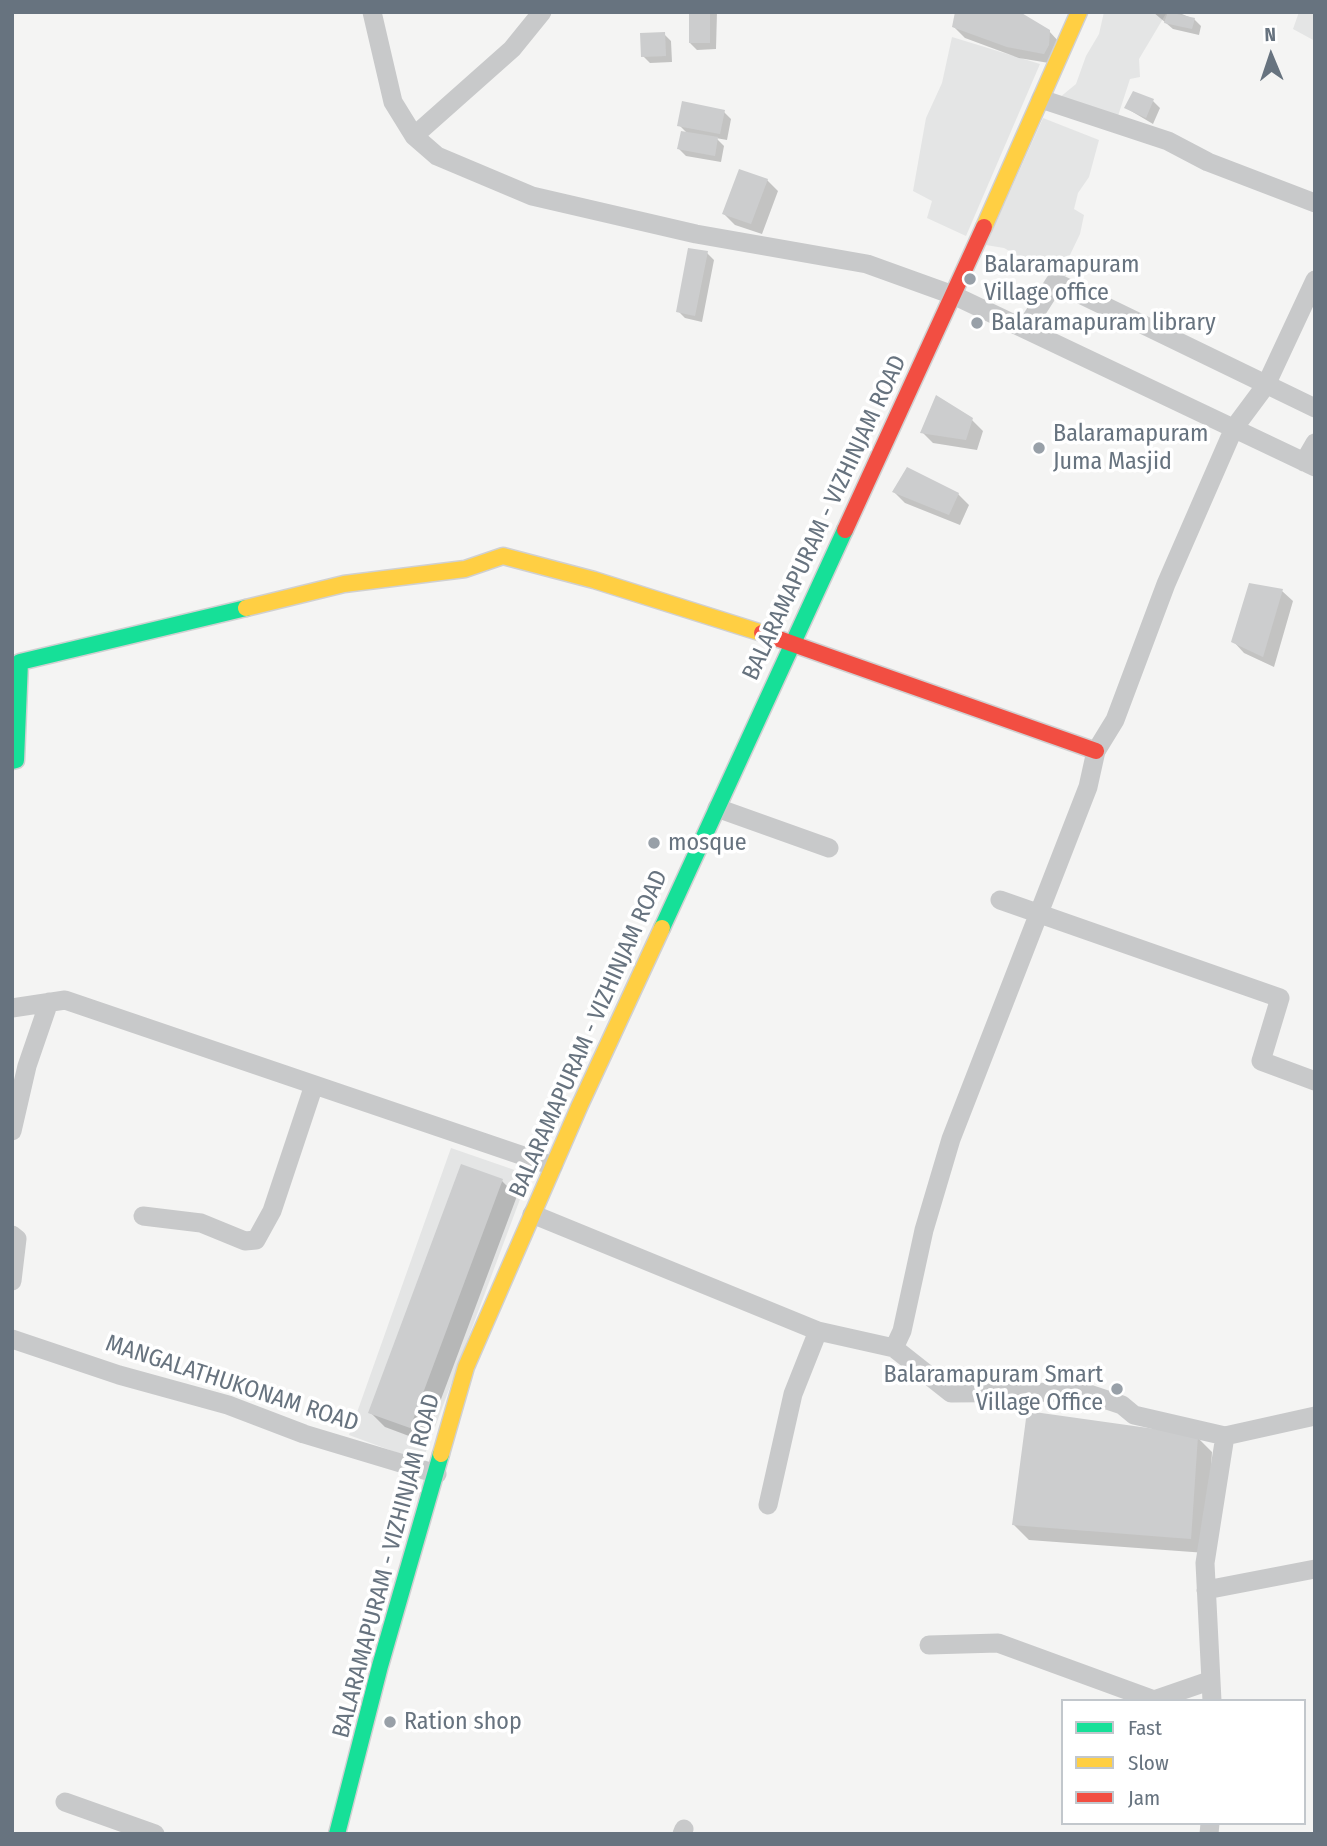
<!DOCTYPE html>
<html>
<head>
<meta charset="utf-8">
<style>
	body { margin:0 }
	#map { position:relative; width:1327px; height:1846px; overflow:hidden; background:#f4f4f3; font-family:"Fira Sans Condensed",sans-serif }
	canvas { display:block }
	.frame { position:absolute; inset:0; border:14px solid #67737f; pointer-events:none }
	.legend { position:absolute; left:1061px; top:1699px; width:245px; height:126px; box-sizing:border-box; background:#fff; border:2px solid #c2c7cc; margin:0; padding:9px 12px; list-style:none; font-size:21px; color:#67737f }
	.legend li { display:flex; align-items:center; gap:14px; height:35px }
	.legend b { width:35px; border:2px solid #c2c7cc }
	.north { position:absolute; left:1236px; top:21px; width:70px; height:70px; -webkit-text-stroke:5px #fff; paint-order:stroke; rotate:358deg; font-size:19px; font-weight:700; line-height:28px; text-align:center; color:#67737f }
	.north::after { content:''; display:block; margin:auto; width:24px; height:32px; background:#67737f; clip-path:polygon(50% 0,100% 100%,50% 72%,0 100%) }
</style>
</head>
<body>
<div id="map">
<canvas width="1327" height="1846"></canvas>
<div class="frame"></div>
<ul class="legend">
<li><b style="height:9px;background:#16e098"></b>Fast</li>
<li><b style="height:9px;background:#ffcf43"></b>Slow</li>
<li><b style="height:9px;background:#f24e42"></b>Jam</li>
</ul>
<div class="north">N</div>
</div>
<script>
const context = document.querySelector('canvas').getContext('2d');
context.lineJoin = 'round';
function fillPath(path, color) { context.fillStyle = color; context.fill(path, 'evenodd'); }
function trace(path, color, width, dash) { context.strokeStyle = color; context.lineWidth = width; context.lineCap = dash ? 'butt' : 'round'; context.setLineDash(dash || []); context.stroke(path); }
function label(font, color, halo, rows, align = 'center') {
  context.font = font + ' "Fira Sans Condensed",sans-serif'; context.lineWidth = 7; context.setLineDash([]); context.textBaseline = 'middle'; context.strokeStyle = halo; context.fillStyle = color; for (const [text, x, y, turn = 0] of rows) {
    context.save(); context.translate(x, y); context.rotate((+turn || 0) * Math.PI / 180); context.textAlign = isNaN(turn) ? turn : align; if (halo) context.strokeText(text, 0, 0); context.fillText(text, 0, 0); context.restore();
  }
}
fillPath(new Path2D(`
	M1104,12H1167L1139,59L1140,77L1130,79L1118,116L1059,98L1076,84L1086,56L1099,34Z
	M1299,12H1315V41L1293,29Z
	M952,37L1040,64L966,236L927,218L932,201L913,191L926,118L942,83Z
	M1043,118L1099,140L1089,177L1078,193L1074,209L1084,215L1080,234L1068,259L1066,276L1040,268L1004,248L986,245Z
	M451,1148L529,1175L422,1462L349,1435Z`), '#e4e5e5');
fillPath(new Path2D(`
	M690,12H717L716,49L697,50L690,43Z
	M1153,12H1177L1194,19L1201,26L1199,35L1173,29Z
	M954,27L1049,31L1060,43L1055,64L1019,58L965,38Z
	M664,34L671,41L672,62L650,63L643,56Z
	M1153,101L1160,108L1153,124L1126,108Z
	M724,112L731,119L727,140L716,138L724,146L721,162L686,156L679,149L687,133L679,125Z
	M767,180L778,191L762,234L735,225L724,214Z
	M707,253L714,260L702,322L685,318L678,311Z
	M972,420L983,431L977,450L933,443L922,432Z
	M894,492L958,494L969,505L960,525L905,503Z
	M1282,591L1293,601L1274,667L1244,653L1233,641Z
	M502,1181L517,1196L425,1442L385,1427L370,1412Z
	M1197,1437L1212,1452L1206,1553L1029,1540L1014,1525Z`), '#0003');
fillPath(new Path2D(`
	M689,12H710V43H689Z
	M955,12H1020L1050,30L1049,45L1044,54L1007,47L952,27Z
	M1168,12L1195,18L1192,29L1164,23Z
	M665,32L666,56L641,57L640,33Z
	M1133,91L1154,99L1146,118L1124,108Z
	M682,101L725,110L720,134L677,126Z
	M681,131L718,137L715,156L677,149Z
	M739,169L768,179L751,224L722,214Z
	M688,248L708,251L695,316L676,312Z
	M936,395L973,418L966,440L920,433Z
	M907,467L959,493L949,515L892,492Z
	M1249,583L1283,589L1263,657L1231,642Z
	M461,1164L503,1179L410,1428L368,1413Z
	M1027,1411L1198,1435L1191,1539L1012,1525Z`), '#cccdce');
const fast = new Path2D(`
	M12,761L16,760L20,662L246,608
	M662,928L845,530
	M337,1834L380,1666L441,1454`);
const slow = new Path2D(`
	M984,227L1079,12
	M246,608L344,584L465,569L503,556L594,580L762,633
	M441,1454L466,1367L580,1105L662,928`);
const jam = new Path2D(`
	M845,530L984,227
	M762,633L1096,751`);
trace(fast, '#d0d0d1', 19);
trace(slow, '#d0d0d1', 19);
trace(jam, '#d0d0d1', 19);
trace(new Path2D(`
	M372,12L393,102L414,136L437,156L532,196L696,234L867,264L953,295L1315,467
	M1041,99L1168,141L1208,162L1315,203
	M414,136L512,49L542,12
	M1025,329L1055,282L1315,408
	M1304,462L1315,443
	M717,808L829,848
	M1000,900L1280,998L1261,1061L1315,1081
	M12,1008L65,1000L553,1166
	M12,1131L27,1066L49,1002
	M532,1214L818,1331L894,1348L951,1393L1083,1392L1122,1405L1134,1415L1225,1436L1315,1416
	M143,1216L201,1223L245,1241L256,1240L272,1211L314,1085
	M12,1235L17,1239L12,1281
	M12,1339L119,1375L228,1405L304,1434L437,1474
	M894,1348L902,1331L924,1230L951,1139L1088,787L1096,751L1115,720L1166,584L1234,428L1266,385L1315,280
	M768,1505L793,1394L818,1331
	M1206,1590L1315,1569
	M929,1645L998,1643L1154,1700L1209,1681
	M1212,1701L1205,1563L1225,1436
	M65,1802L155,1834
	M682,1834L684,1829
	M1209,1834L1210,1823`), '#c8c9ca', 19);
trace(fast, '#16e098', 16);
trace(slow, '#ffcf43', 16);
trace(jam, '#f24e42', 16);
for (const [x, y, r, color] of [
	[970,279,7,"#98a0a8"],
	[977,323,7,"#98a0a8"],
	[1039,448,7,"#98a0a8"],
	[654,843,7,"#98a0a8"],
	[1117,1389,7,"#98a0a8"],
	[390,1722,7,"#98a0a8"]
]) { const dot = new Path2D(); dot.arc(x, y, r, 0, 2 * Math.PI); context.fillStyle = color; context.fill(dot); trace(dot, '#fff', 2.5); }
label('24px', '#67737f', '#fff', [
	["Balaramapuram",984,265],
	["Village office",984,293],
	["Balaramapuram library",991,323],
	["Balaramapuram",1053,434],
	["Juma Masjid",1053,462],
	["mosque",668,843],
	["Balaramapuram Smart",1103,1375,"right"],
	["Village Office",1103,1403,"right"],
	["Ration shop",404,1722]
], 'left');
label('24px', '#67737f', '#fff', [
	["BALARAMAPURAM - VIZHINJAM ROAD",825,518,-65],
	["BALARAMAPURAM - VIZHINJAM ROAD",589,1034,-66],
	["MANGALATHUKONAM ROAD",232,1384,18],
	["BALARAMAPURAM - VIZHINJAM ROAD",387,1566,-75]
]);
</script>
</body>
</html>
